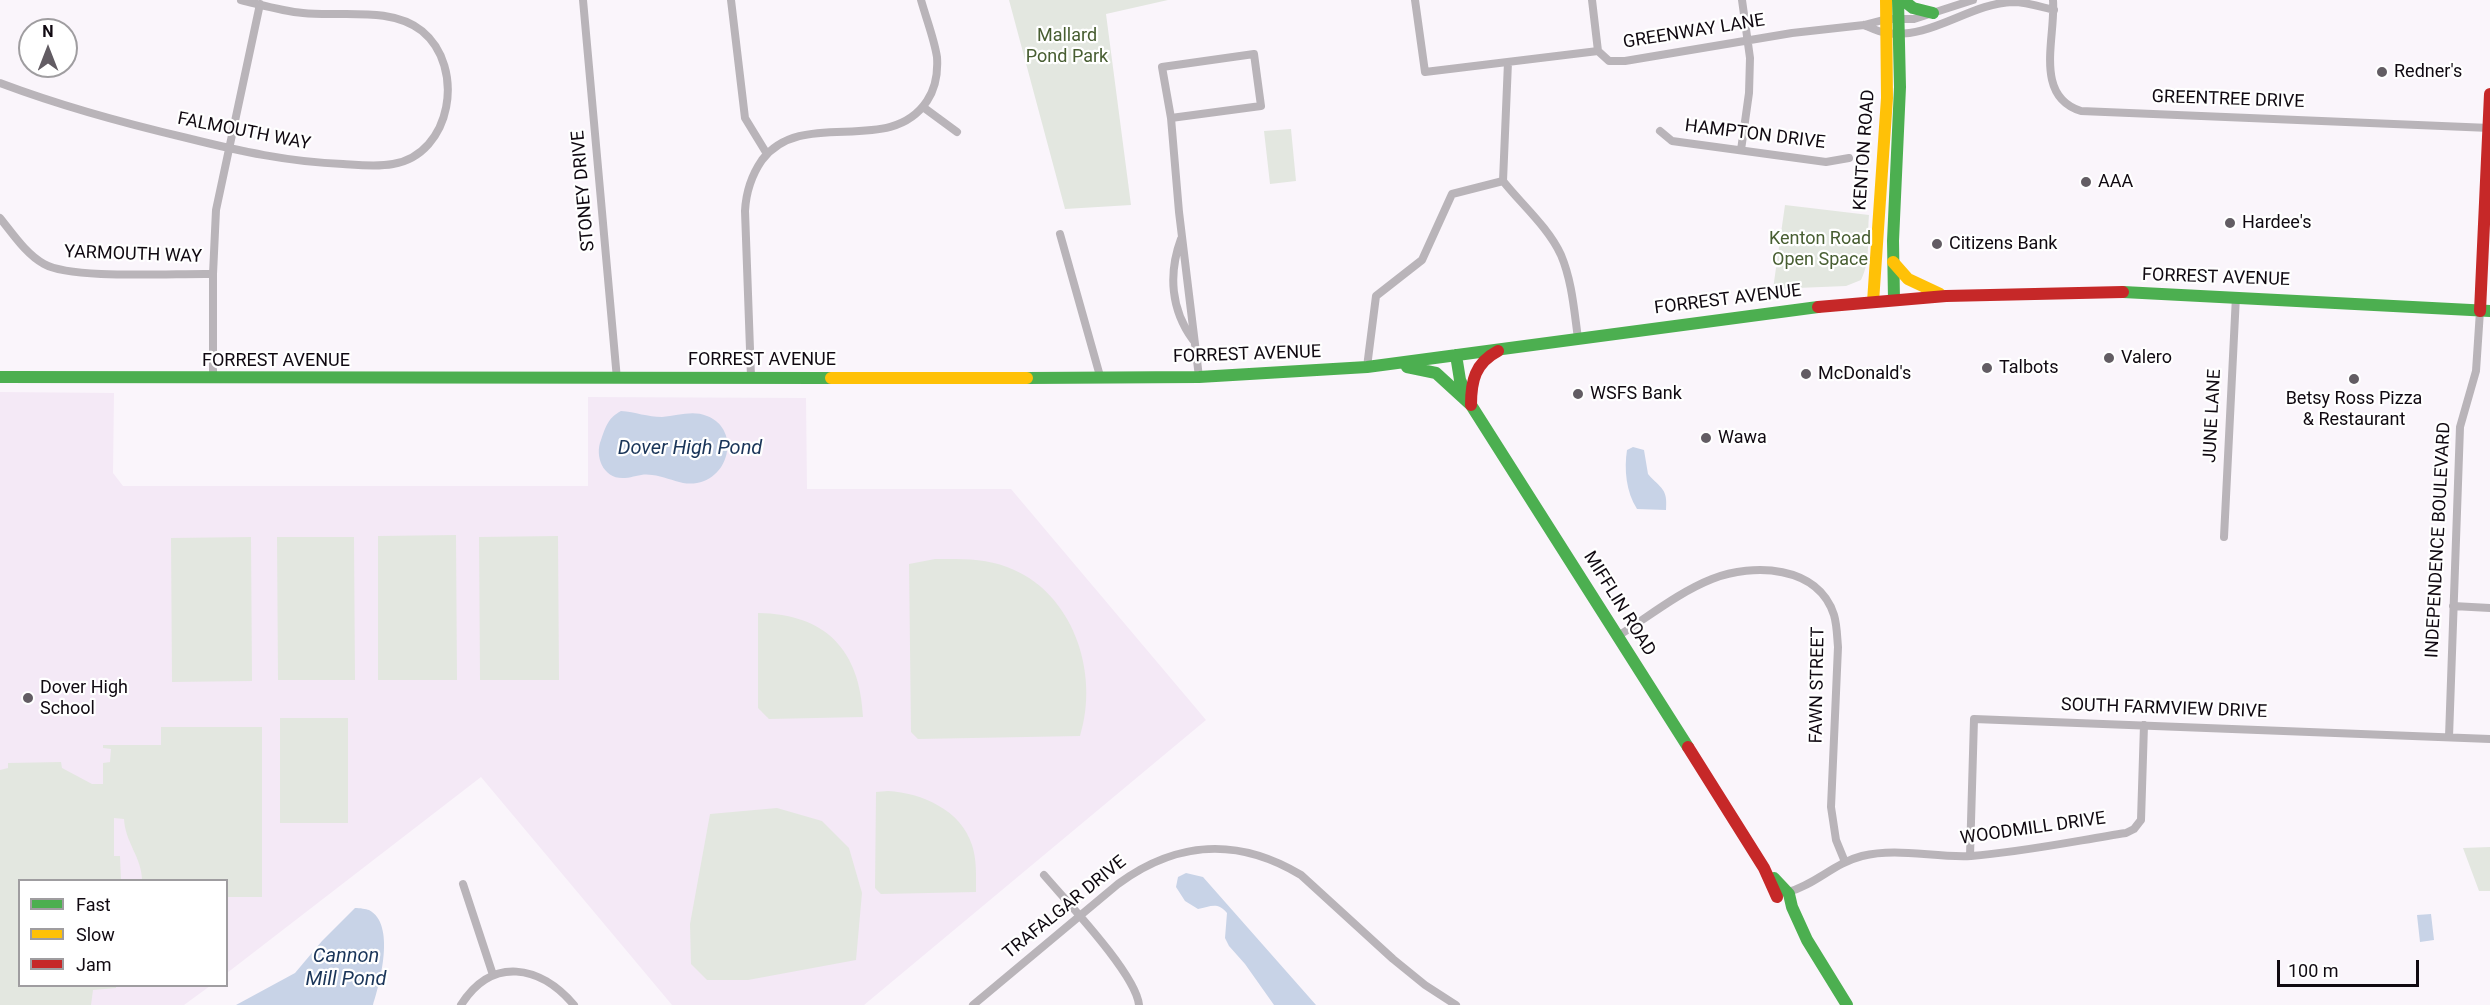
<!DOCTYPE html>
<html>
<head>
<meta charset="utf-8">
<style>
	body { margin:0 }
	#map { position:relative; width:2490px; height:1005px; overflow:hidden; background:#faf5fb; font-family:Roboto,sans-serif }
	canvas { display:block }
	.legend { position:absolute; left:18px; top:879px; width:210px; height:108px; box-sizing:border-box; background:#fff; border:2px solid #9f9da0; margin:0; padding:8px 10px; list-style:none; font-size:18px; color:#100911 }
	.legend li { display:flex; align-items:center; gap:12px; height:30px }
	.legend b { width:30px; border:2px solid #9f9da0 }
	.north { position:absolute; left:18px; top:18px; width:60px; height:60px; box-sizing:border-box; background:#fff; border:2px solid #9f9da0; border-radius:50%; rotate:0deg; font-size:16px; font-weight:700; line-height:24px; text-align:center; color:#100911 }
	.north::after { content:''; display:block; margin:auto; width:21px; height:27px; background:#625c63; clip-path:polygon(50% 0,100% 100%,50% 72%,0 100%) }
	.scale { position:absolute; left:2277px; top:960px; width:142px; height:27px; box-sizing:border-box; border:3px solid #100911; border-top:0; padding-left:8px; font-size:18px; line-height:21px; white-space:nowrap; color:#100911; -webkit-text-stroke:4px #fff; paint-order:stroke }
</style>
</head>
<body>
<div id="map">
<canvas width="2490" height="1005"></canvas>
<ul class="legend">
<li><b style="height:8px;background:#4caf50"></b>Fast</li>
<li><b style="height:8px;background:#ffc107"></b>Slow</li>
<li><b style="height:8px;background:#c62828"></b>Jam</li>
</ul>
<div class="north">N</div>
<div class="scale">100 m</div>
</div>
<script>
const context = document.querySelector('canvas').getContext('2d');
context.lineJoin = 'round';
function fillPath(path, color) { context.fillStyle = color; context.fill(path, 'evenodd'); }
function trace(path, color, width, dash) { context.strokeStyle = color; context.lineWidth = width; context.lineCap = dash ? 'butt' : 'round'; context.setLineDash(dash || []); context.stroke(path); }
function label(font, color, halo, rows, align = 'center') {
  context.font = font + ' Roboto,sans-serif'; context.lineWidth = 4.5; context.setLineDash([]); context.textBaseline = 'middle'; context.strokeStyle = halo; context.fillStyle = color; for (const [text, x, y, turn = 0] of rows) {
    context.save(); context.translate(x, y); context.rotate((+turn || 0) * Math.PI / 180); context.textAlign = isNaN(turn) ? turn : align; if (halo) context.strokeText(text, 0, 0); context.fillText(text, 0, 0); context.restore();
  }
}
fillPath(new Path2D(`
	M0,392L114,393L113,473L123,486H588V397L806,398L807,489H1011L1206,720L864,1005H672L481,777L227,973L226,880H20V986H210L184,1005H0Z`), '#f4e9f6');
fillPath(new Path2D(`
	M1009,0H1168L1106,14L1131,205L1065,209Z
	M1291,129L1296,181L1270,184L1264,131Z
	M1785,205L1869,215C1867,236 1871,261 1861,280L1846,286L1773,289Z
	M456,535L457,680H378V536Z
	M558,536L559,680H480L479,537Z
	M251,537L252,681L172,682L171,538Z
	M277,537H354L355,680H278Z
	M935,559C960,559 984,558 1007,567C1073,591 1100,673 1080,736L918,739L911,732L909,564Z
	M758,613C826,614 860,650 863,717L769,719L758,708Z
	M280,718H348V823H280Z
	M161,727H262V897H227L226,880H142C142,858 125,842 124,819L114,818V856H120L121,880H20V986H116V988L93,990L91,1005H0V770L8,768V763L61,762L62,768L92,784H103V763L110,762L111,749L103,748V745H161Z
	M888,791C922,793 961,810 972,845C977,860 976,877 976,892L881,894L875,888L876,792Z
	M777,808L822,821L849,848L862,893L856,960L748,980H707L691,964L690,924L710,814Z
	M2490,847V891H2479L2463,848Z`), '#e3e7e0');
fillPath(new Path2D(`
	M621,411C635,412 648,417 662,417C678,416 692,410 707,416C744,430 728,490 683,483C673,481 663,476 652,475C642,473 635,477 625,478C604,480 594,457 601,440C606,426 608,418 621,411Z
	M1633,447L1644,450L1648,474C1661,489 1668,488 1666,510L1637,509C1626,492 1624,469 1627,450Z
	M1186,873L1203,877L1316,1005H1274L1245,964L1229,946L1225,938L1227,913C1217,901 1210,907 1198,909L1185,901L1176,887L1178,877Z
	M355,908C360,908 366,909 369,910C396,924 380,983 373,1005H236L295,973L322,941Z
	M2431,914L2434,940L2420,942L2417,915Z`), '#c8d3e7');
trace(new Path2D(`
	M583,0L617,379
	M731,0L745,118L767,154
	M1415,0L1425,72L1598,51L1609,61H1625L1792,33L1864,25L1887,19H1914L1973,0
	M1592,0L1598,51
	M2053,0C2056,37 2033,96 2081,111L2490,128
	M1864,25C1871,28 1879,32 1886,33C1931,40 1970,3 2013,2C2026,2 2041,7 2054,10
	M1508,62L1503,181C1522,205 1548,227 1561,255C1572,281 1574,310 1578,338
	M0,83C61,106 123,123 187,138C239,151 289,162 343,164C359,165 377,167 393,164C452,154 466,67 422,31C391,6 341,17 303,13C282,11 262,5 241,0
	M923,107L957,132
	M1171,118L1261,106L1254,54L1162,67L1171,118L1179,212L1199,377
	M1660,131L1672,141L1826,162L1849,158
	M1741,150L1749,93L1750,58L1742,0
	M0,218C13,234 26,254 44,264C72,280 176,273 213,274
	M1060,234L1100,376
	M1181,239C1168,274 1171,310 1193,340
	M1367,367L1376,296L1422,260L1452,194L1503,181
	M751,377L745,211C746,192 751,176 762,160C803,106 889,158 927,101C935,89 938,72 937,57C934,38 926,18 921,0
	M213,379V274L216,210L260,4
	M2224,537L2236,296
	M2453,606L2490,608
	M1618,636C1648,617 1679,592 1712,579C1753,563 1818,565 1834,615C1837,625 1837,636 1838,647L1831,807L1836,840L1845,862
	M2449,737L2460,427L2476,371L2480,311
	M1970,856L1974,719L2490,739
	M1044,875C1067,902 1136,974 1139,1005
	M463,884L493,975
	M1788,892C1815,885 1834,863 1862,856C1898,847 1934,858 1971,856C2023,852 2075,841 2126,833L2134,829L2141,820L2144,725
	M461,1005C492,956 540,965 574,1005
	M973,1005L1118,884C1176,841 1238,837 1301,875L1393,959L1425,985L1456,1005`), '#b9b4b9', 8);
trace(new Path2D(`
	M1903,0L1913,8L1933,13
	M2123,292L2490,311
	M1894,300L1893,241L1900,87L1898,0
	M1456,355L1460,380L1471,405L1688,747
	M1407,367L1436,373L1471,405
	M0,377L831,378
	M1027,378L1199,377L1367,367L1818,307
	M1774,878L1789,894L1792,907L1807,940L1847,1005`), '#4caf50', 12);
trace(new Path2D(`
	M1893,262L1908,279L1940,294
	M1873,302L1887,98L1886,0
	M831,378H1027`), '#ffc107', 12);
trace(new Path2D(`
	M1818,307L1946,296L2123,292
	M2480,311L2490,94
	M1471,405C1471,381 1475,363 1498,351
	M1688,747L1764,868L1777,897`), '#c62828', 12);
for (const [x, y, r, color] of [
	[2382,72,6,"#625c63"],
	[2086,182,6,"#625c63"],
	[2230,223,6,"#625c63"],
	[1937,244,6,"#625c63"],
	[2109,358,6,"#625c63"],
	[1987,368,6,"#625c63"],
	[1806,374,6,"#625c63"],
	[2354,379,6,"#625c63"],
	[1578,394,6,"#625c63"],
	[1706,438,6,"#625c63"],
	[28,698,6,"#625c63"]
]) { const dot = new Path2D(); dot.arc(x, y, r, 0, 2 * Math.PI); context.fillStyle = color; context.fill(dot); trace(dot, '#fff', 2); }
label('18px', '#100911', '#fff', [
	["GREENWAY LANE",1694,32,-9],
	["GREENTREE DRIVE",2228,100,2],
	["FALMOUTH WAY",244,132,11],
	["HAMPTON DRIVE",1755,135,7],
	["KENTON ROAD",1865,150,-86],
	["STONEY DRIVE",584,191,-95],
	["YARMOUTH WAY",133,255,2],
	["FORREST AVENUE",2216,278,2],
	["FORREST AVENUE",1728,300,-7],
	["FORREST AVENUE",1247,355,-2],
	["FORREST AVENUE",762,360],
	["FORREST AVENUE",276,361],
	["JUNE LANE",2213,416,-87],
	["INDEPENDENCE BOULEVARD",2439,540,-87],
	["MIFFLIN ROAD",1619,604,58],
	["FAWN STREET",1818,685,-89],
	["SOUTH FARMVIEW DRIVE",2164,709,2],
	["WOODMILL DRIVE",2033,829,-8],
	["TRAFALGAR DRIVE",1065,908,-39]
]);
label('18px', '#485e32', '#fff', [
	["Mallard",1067,36],
	["Pond Park",1067,57],
	["Kenton Road",1820,239],
	["Open Space",1820,260]
]);
label('18px', '#100911', '#fff', [
	["Redner's",2394,72],
	["AAA",2098,182],
	["Hardee's",2242,223],
	["Citizens Bank",1949,244],
	["Valero",2121,358],
	["Talbots",1999,368],
	["McDonald's",1818,374],
	["WSFS Bank",1590,394],
	["Betsy Ross Pizza",2354,399,"center"],
	["& Restaurant",2354,420,"center"],
	["Wawa",1718,438],
	["Dover High",40,688],
	["School",40,709]
], 'left');
label('italic 20px', '#1a3559', '#fff', [
	["Dover High Pond",690,449],
	["Cannon",346,957],
	["Mill Pond",346,980]
]);
</script>
</body>
</html>
